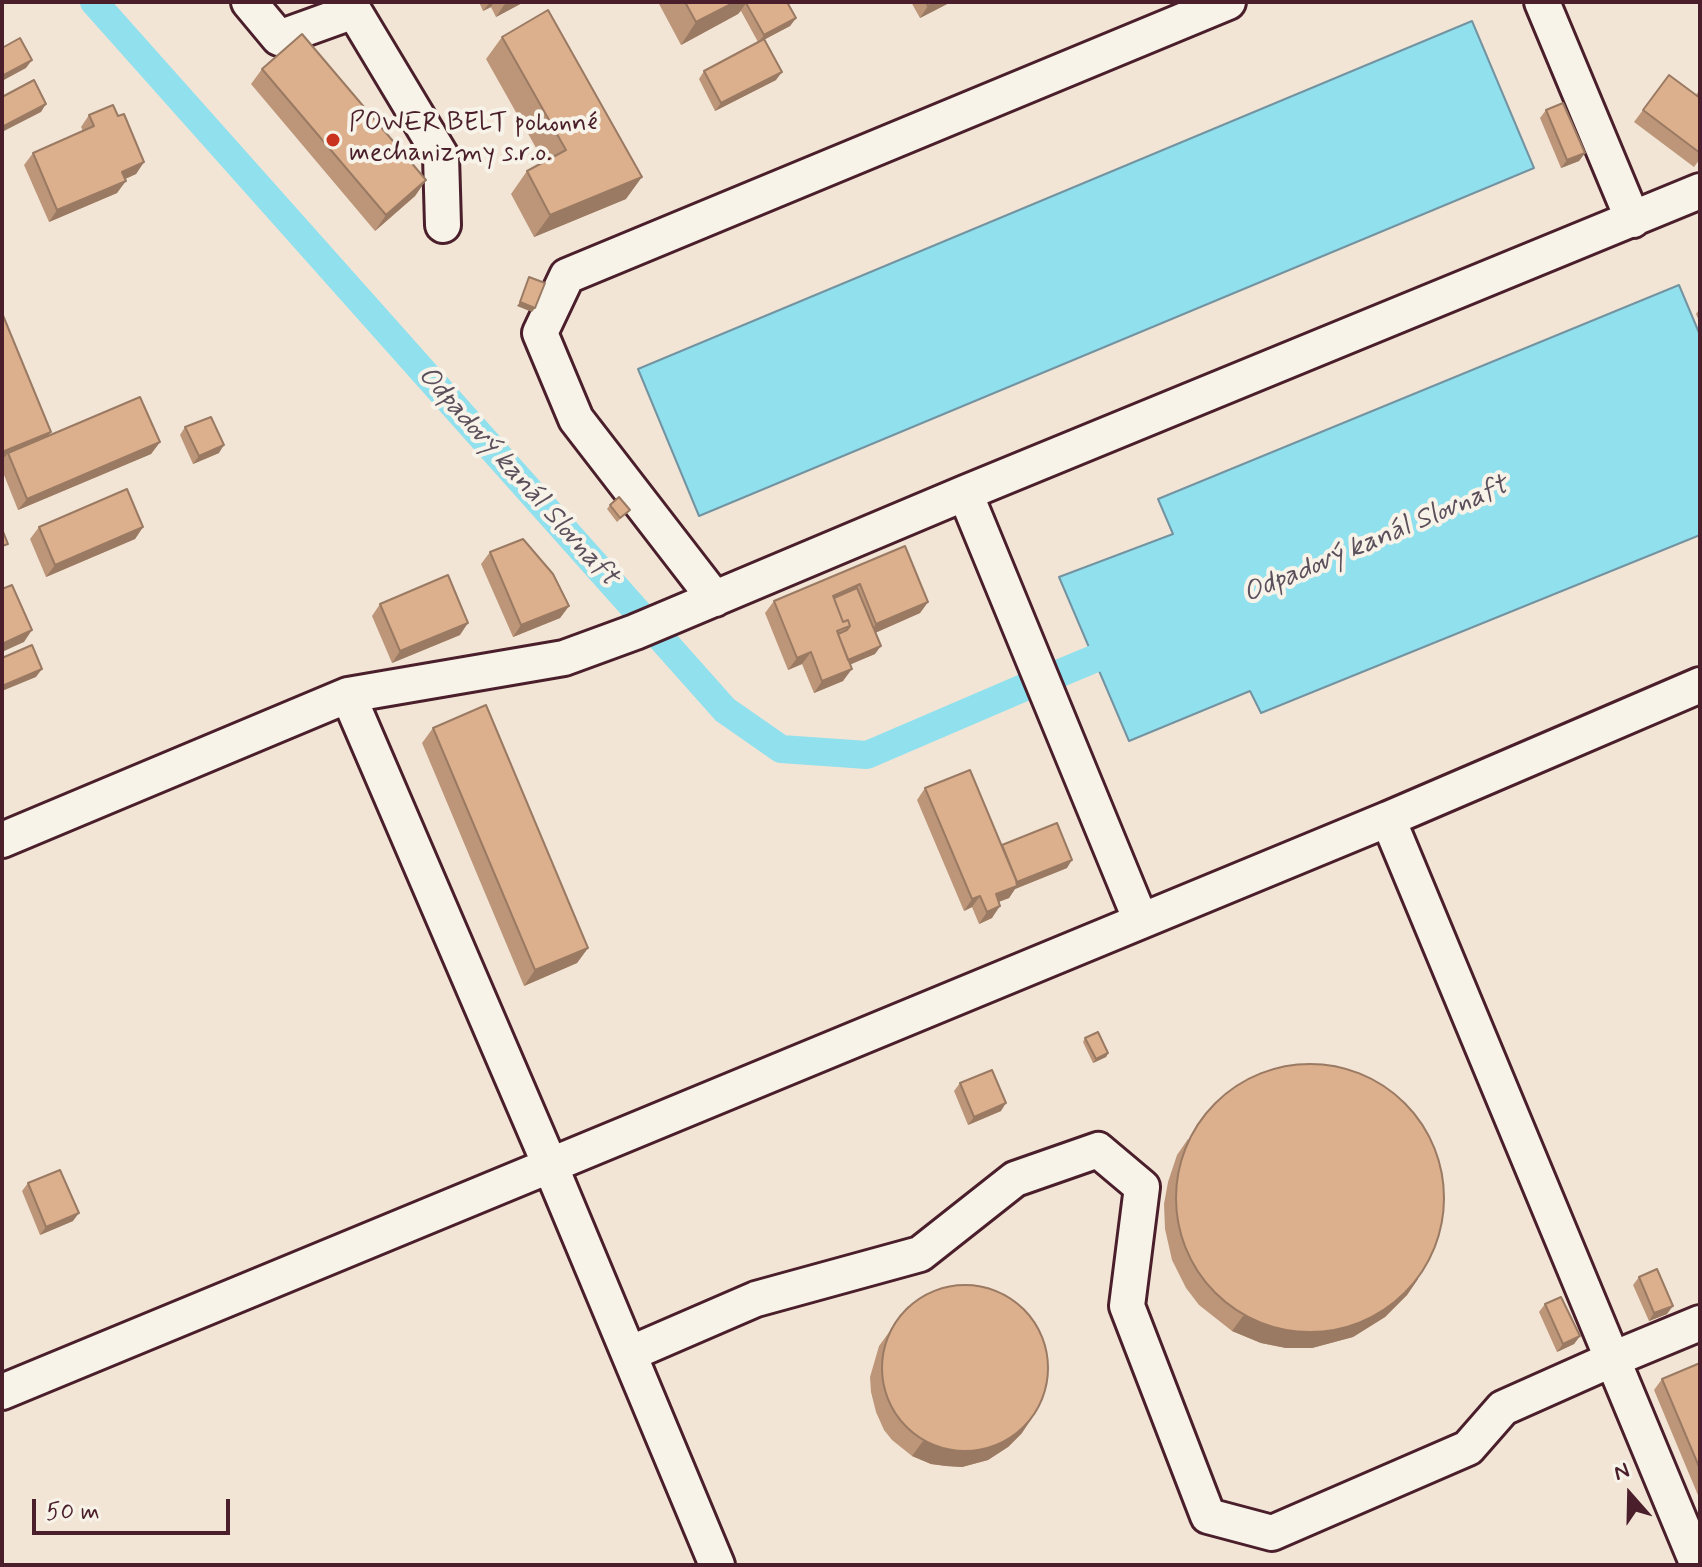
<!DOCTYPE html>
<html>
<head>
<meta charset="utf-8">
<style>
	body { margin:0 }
	#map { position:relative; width:1702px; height:1567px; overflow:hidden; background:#f2e5d6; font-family:Mynerve,sans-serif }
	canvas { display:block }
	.frame { position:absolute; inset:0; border:4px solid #4a1f2b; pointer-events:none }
	.north { position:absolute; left:1590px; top:1455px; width:80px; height:80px; -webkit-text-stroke:6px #f7f3e8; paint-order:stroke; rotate:340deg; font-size:22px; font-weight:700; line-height:32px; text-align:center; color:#4a1f2b }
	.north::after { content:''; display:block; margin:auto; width:28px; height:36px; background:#4a1f2b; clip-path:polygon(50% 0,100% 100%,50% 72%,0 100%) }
	.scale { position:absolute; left:32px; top:1499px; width:198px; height:36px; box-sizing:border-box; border:4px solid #4a1f2b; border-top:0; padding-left:10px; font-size:24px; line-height:28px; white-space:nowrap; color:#4a1f2b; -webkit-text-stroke:6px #f7f3e8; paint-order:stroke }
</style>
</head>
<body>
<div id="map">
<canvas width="1702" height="1567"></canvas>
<div class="frame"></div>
<div class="north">N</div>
<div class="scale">50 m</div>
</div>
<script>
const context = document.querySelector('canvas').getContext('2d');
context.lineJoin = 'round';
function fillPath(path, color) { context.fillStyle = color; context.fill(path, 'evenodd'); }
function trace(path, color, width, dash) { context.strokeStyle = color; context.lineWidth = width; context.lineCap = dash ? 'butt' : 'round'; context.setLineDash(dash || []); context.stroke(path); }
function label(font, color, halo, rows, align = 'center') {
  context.font = font + ' Mynerve,sans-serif'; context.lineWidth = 8; context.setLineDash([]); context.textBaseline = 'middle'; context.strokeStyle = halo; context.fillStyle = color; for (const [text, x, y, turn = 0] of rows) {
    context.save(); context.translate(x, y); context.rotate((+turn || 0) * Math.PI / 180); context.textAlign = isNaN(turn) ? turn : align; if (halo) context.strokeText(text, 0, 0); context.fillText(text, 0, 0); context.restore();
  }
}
const water = new Path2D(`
	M1472,21L1534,168L699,516L638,369Z
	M1679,285L1700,335V535L1261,713L1250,691L1129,741L1059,577L1173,534L1158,499Z`);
fillPath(water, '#90e0ee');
trace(water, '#7493a0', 2);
trace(new Path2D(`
	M94,2L725,710L781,749L867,755L1023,688
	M1053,676L1130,644`), '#90e0ee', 28);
const minor = new Path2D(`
	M249,2L279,38L354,11L441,156L443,225
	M1542,2L1633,220
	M965,493L1141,921
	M715,599L576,419L540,333L567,276L1228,2
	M348,695L550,1165L717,1565
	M2,840L348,695L564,658L635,632L965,493L1700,191
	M629,1354L756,1299L920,1254L1015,1179L1098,1150L1142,1187L1127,1306L1208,1516L1272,1533L1468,1448L1503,1408L1613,1359L1700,1323
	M2,1392L1388,819
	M1698,1565L1388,819L1700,685`);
trace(minor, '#4a1f2b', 40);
trace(minor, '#f7f3e8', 34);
fillPath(new Path2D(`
	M479,2H524L496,17L491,7L483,11Z
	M658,2H787L796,18L790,26L765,39L776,80L715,111L699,79L704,71L758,42L741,11L738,14L681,45Z
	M911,2H951L920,18Z
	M502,37L626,199L534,237L511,194L527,171L544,162L486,59Z
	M262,69L426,180L415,196L375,231L251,84Z
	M1669,75L1696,95L1700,89V159L1694,167L1634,122Z
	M1546,110L1585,153L1579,161L1561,168L1540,118Z
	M89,115L118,116L144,162L136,174L125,179L117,193L49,222L24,165L33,153L83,131L81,127Z
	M1700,308V323L1696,314Z
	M2,313L48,436L160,442L151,454L18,510L2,470Z
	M185,427L219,453L193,464L180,435Z
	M610,505L630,510L617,522L607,509Z
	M39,527H143L135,539L46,577L30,539Z
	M905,546L928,602L920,613L875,633V654L850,664L843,681L814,693L802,664L788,670L765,613L774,601Z
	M490,552L569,606L560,618L513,637L481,564Z
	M380,604L460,635L392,663L372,616Z
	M433,728L588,948L577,963L524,986L422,743Z
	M925,788L1002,845L1067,868L1015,889L1009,898L998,902L992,918L979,924L972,907L964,911L917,800Z
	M1085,1038L1108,1053L1106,1057L1093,1063L1083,1042Z
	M960,1083L1001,1111L968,1125L954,1091Z
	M1188,1139L1418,1279L1407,1295L1385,1317L1353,1337L1312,1348H1286L1261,1343L1232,1331L1199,1305L1186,1288L1172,1260L1165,1229L1164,1204L1168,1182L1177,1155Z
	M28,1183L73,1221L40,1235L22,1191Z
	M1639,1277L1667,1314L1649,1321L1633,1285Z
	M1545,1304L1580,1336L1574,1344L1557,1352L1539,1312Z
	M908,1306L1022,1433L1008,1447L988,1460L962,1467L946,1466L931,1464L912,1456L892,1440L884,1430L876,1412L871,1392L870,1377L879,1346Z
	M1700,1363V1500L1654,1390L1662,1379Z`), '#bd9679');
fillPath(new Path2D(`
	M490,2H494L491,7L483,11Z
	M509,2H524L496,17L504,5Z
	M735,2H747L738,14L681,45L696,22Z
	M936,2H951L920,18L928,6Z
	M796,18L790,26L758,43L764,35Z
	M32,60L26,68L2,81V76Z
	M782,72L776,80L715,111L721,103Z
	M46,104L41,112L2,132V127Z
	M1585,153L1579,161L1561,168L1567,160Z
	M144,162L136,174L114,184L122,172Z
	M642,177L626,199L534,237L550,215Z
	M426,180L415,196L375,231L386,215Z
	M126,181L117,193L49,222L57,210Z
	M520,302L535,308L532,312L517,306Z
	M51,432L42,444L8,453L2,460V452Z
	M160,442L151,454L18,510L27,499Z
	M224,445L219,453L193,464L199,456Z
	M143,527L135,539L46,577L55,565Z
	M860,584L851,596L832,604L833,596Z
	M928,602L920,613L868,636L876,624Z
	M569,606L560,618L513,637L521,625Z
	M468,623L460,635L392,663L400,651Z
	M32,630L24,642L2,652V644Z
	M881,646L875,654L840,669L846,661Z
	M811,652L802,664L788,670L797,658Z
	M42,669L36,677L2,691V686Z
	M852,669L843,681L814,693L822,681Z
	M1072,860L1067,868L1015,889L1009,898L988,906L996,894L1014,883Z
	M980,896L972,907L964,911L972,899Z
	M1000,906L992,918L979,924L987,912Z
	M588,948L577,963L524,986L535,970Z
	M1108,1053L1106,1057L1093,1063L1096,1059Z
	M1006,1103L1001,1111L968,1125L974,1117Z
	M79,1213L73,1221L40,1235L46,1227Z
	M1418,1279L1407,1295L1385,1317L1353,1337L1312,1348H1286L1261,1343L1232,1331L1243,1316Z
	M1673,1306L1667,1314L1649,1321L1654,1313Z
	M1580,1336L1574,1344L1557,1352L1563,1344Z
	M1032,1418L1022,1433L1008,1447L988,1460L962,1467L946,1466L931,1464L912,1456L923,1441Z`), '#9a7a63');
const building = new Path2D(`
	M685,2H735L696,22Z
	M747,2H787L796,18L764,35L746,3Z
	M926,2H936L928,6Z
	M548,10L642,177L550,215L527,171L566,150L502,37Z
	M302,34L426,180L386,215L262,69Z
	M20,38L32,60L2,76V48Z
	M764,39L782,72L721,103L704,71Z
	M1669,75L1700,98V153L1643,110Z
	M34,80L46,104L2,127V97Z
	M1563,103L1585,153L1567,160L1546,110Z
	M113,105L118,116L124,114L144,162L122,172L126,181L57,210L33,153L94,126L89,115Z
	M529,277L545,283L535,308L520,302Z
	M2,313L51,432L2,452Z
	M140,397L160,442L27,499L8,453Z
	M211,417L224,445L199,456L185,427Z
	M127,489L143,527L55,565L39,527Z
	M619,497L630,510L620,518L610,505Z
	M2,529L8,544L2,546Z
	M523,539L553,574L569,606L521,625L490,552Z
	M905,546L928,602L876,624L860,584L833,596L843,622L848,620L850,626L837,631L852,669L822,681L811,652L797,658L774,601Z
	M448,575L468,623L400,651L380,604Z
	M12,585L32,630L2,644V589Z
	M857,588L881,646L848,660L838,634L847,630L850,626L848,620L843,622L834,598Z
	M32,645L42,669L2,686V658Z
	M486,705L588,948L535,970L433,728Z
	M970,770L1016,880L1017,886L996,894L1000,906L987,912L980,896L972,899L925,788Z
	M1057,823L1072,860L1017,882L1002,845Z
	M1098,1032L1108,1053L1096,1059L1085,1038Z
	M1176 1198a134 134 0 1 1 268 0a134 134 0 1 1-268 0Z
	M992,1070L1006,1103L974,1117L960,1083Z
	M60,1170L79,1213L46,1227L28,1183Z
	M1657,1269L1673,1306L1654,1313L1639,1277Z
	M882 1368a83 83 0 1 1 166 0a83 83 0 1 1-166 0Z
	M1561,1297L1580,1336L1563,1344L1545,1304Z
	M1700,1363V1469L1662,1379Z`);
fillPath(building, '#dcaf8d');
trace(building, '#9a7a63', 2);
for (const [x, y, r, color] of [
	[333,140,8,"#c8321e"]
]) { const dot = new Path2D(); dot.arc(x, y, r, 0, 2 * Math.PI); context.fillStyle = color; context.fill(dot); trace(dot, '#f7f3e8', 3); }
label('26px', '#4a1f2b', '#f7f3e8', [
	["POWER BELT pohonné",349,125],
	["mechanizmy s.r.o.",349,155]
], 'left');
label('italic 28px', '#5c4f5c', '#f7f3e8', [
	["Odpadový kanál Slovnaft",517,477,48],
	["Odpadový kanál Slovnaft",1376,541,-23]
]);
</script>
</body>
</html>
